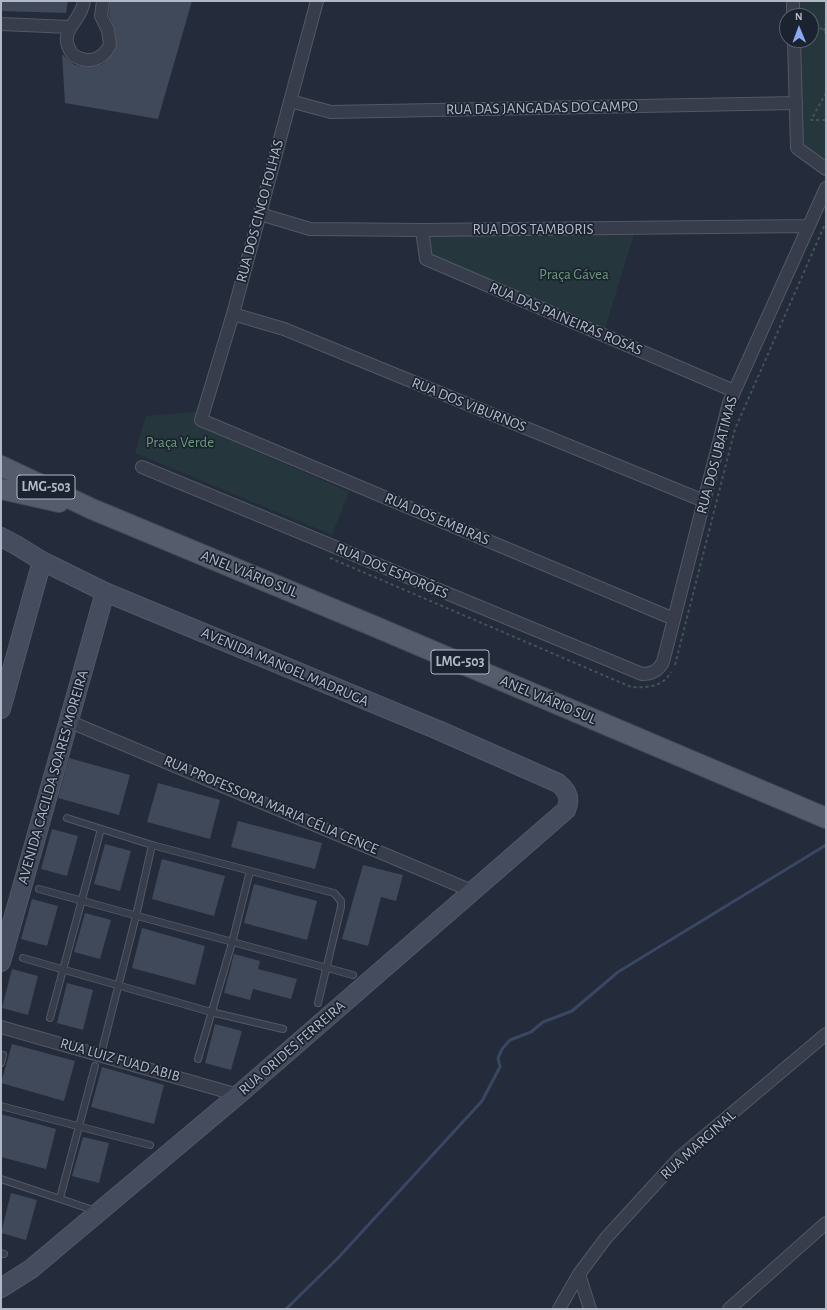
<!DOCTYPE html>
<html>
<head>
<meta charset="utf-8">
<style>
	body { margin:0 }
	#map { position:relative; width:827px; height:1310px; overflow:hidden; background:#242b3b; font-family:"Alegreya Sans",sans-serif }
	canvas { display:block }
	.frame { position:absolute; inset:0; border:2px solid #b3b8c7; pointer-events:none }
	.north { position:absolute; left:779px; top:8px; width:40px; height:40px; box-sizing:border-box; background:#1c2330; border:1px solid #585f6c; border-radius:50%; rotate:359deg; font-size:11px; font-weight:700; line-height:16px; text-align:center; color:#b3b8c7 }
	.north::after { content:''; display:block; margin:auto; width:14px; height:18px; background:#8ba9f3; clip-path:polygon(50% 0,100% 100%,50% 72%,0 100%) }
</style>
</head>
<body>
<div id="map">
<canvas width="827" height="1310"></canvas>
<div class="frame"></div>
<div class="north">N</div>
</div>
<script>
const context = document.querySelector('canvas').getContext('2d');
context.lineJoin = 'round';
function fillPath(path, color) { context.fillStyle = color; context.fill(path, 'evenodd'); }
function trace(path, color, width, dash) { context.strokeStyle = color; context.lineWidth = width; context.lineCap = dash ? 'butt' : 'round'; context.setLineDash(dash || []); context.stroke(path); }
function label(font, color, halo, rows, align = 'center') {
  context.font = font + ' "Alegreya Sans",sans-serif'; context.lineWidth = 3.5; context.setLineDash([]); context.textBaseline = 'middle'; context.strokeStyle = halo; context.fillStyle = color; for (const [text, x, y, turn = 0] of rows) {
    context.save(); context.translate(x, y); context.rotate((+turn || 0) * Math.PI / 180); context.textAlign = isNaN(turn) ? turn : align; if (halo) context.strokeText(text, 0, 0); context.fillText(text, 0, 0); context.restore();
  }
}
fillPath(new Path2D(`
	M793,1H826V169L797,148L794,40H811V16H793Z
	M636,228L603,335L426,259L422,230Z
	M204,411L203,426L210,431L349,492L332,535L135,453L146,416Z`), '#25373c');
trace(new Path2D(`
	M286,1309L338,1258L482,1101L500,1067L498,1058L502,1049L510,1040L531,1032L543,1022L572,1011L618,972L826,845`), '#394763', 3);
fillPath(new Path2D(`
	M1,1H68L66,13L1,11Z
	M110,1H192L158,119L65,103L62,54L69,61L75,65L90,67L103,64L116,49L115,29L109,15Z
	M69,758L130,775L119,815L58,798Z
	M158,783L220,800L210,839L147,822Z
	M238,821L322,843L315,869L231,847Z
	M52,829L78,836L67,876L41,869Z
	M105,844L131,851L120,891L94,884Z
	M162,859L225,876L214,916L152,899Z
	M363,865L403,875L396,901L381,897L368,946L342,939Z
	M254,884L317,901L307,940L244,923Z
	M32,899L58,906L47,946L21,939Z
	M85,913L111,920L100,959L74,952Z
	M142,928L205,946L195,985L132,968Z
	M234,954L260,961L258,969L297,979L291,999L253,989L250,1000L224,993Z
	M12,969L38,976L28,1015L2,1008Z
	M67,983L93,990L83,1030L57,1023Z
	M215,1024L242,1031L231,1070L205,1063Z
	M12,1044L75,1061L64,1101L1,1083Z
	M102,1067L164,1085L154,1124L91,1107Z
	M1,1114L56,1129L46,1169L1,1157Z
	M83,1137L109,1143L99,1183L72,1176Z
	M11,1193L37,1200L26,1240L1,1233Z`), '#40495a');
const lane = new Path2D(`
	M67,818L152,845L334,893L341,901V907L318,1003
	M39,889L353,975
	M23,958L211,1012L283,1029
	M50,1018L101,829
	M101,1054L136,916L152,845
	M198,1059L232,943L250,871
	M1,1063L3,1055
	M1,1106L150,1145
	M1,1179L96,1211
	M60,1198L95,1066
	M1,1253L4,1254`);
const street = new Path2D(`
	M84,1C81,24 55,30 73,55C88,64 102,61 110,45L108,30L101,16L103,1
	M317,1L233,314L201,420L674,619
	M793,1V16
	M1,24L70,27
	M794,40L797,148L826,169
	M290,101L331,112L796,103
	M260,214L310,229L422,230L809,226
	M422,230L426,259L734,391
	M233,314L284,329L704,501
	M142,467L642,674C652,674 658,671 663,662L729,403L826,188
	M68,721L472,891
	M1,1027L238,1095
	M579,1274L590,1309
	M559,1309L579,1274L606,1238L680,1157L826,1034
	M729,1309L826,1223`);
const secondary = new Path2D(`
	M1,537L16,545L42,561L105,592L438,730L558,783C568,791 571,799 566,810L238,1095L31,1269L1,1288
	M1,709L42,561
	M1,962L105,592`);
const primary = new Path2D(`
	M1,466L92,509L376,627L826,818
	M1,489L59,502`);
trace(lane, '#525866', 8);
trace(street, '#525866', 14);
trace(secondary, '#525866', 20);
trace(primary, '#404754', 22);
trace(new Path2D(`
	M811,20L826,33
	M824,31L826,22
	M826,93L811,120H826
	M330,558L631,687C646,688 663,687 671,672
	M675,665L735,429L826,222`), '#435459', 2, [3, 3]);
trace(lane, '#373d4b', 6);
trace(street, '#373d4b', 12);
trace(secondary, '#454c5e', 18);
trace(primary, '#555c6b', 20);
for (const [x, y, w] of [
	[46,487,58],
	[460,662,58]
]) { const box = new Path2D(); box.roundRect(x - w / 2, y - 12, w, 24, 3); context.fillStyle = '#1c2330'; context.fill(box); trace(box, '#b3b8c7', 1); }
label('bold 14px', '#b3b8c7', null, [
	["LMG-503",46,487],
	["LMG-503",460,662]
]);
label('15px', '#b3b8c7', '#1c2330', [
	["RUA DAS JANGADAS DO CAMPO",542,108,-1],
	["RUA DOS CINCO FOLHAS",260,211,-75],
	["RUA DOS TAMBORIS",533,229],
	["RUA DAS PAINEIRAS ROSAS",566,319,23],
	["RUA DOS VIBURNOS",469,405,22],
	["RUA DOS UBATIMAS",717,455,-75],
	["RUA DOS EMBIRAS",437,519,23],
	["RUA DOS ESPORÕES",392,571,23],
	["ANEL VIÁRIO SUL",249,574,22],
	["AVENIDA MANOEL MADRUGA",285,667,23],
	["ANEL VIÁRIO SUL",548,700,23],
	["AVENIDA CACILDA SOARES MOREIRA",53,777,-74],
	["RUA PROFESSORA MARIA CÉLIA CENCE",271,805,23],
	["RUA ORIDES FERREIRA",292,1048,-41],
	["RUA LUIZ FUAD ABIB",120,1060,16],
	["RUA MARGINAL",698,1145,-42]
]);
label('15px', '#6b9779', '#1c2330', [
	["Praça Gávea",574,274],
	["Praça Verde",180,442]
]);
</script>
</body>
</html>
